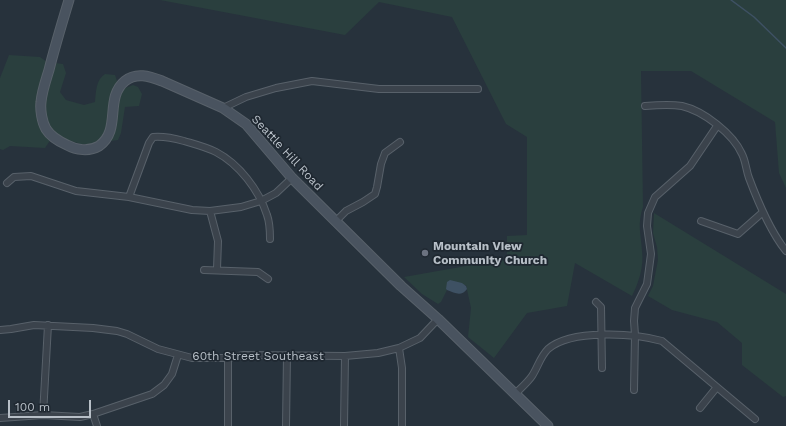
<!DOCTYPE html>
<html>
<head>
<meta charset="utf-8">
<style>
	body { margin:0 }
	#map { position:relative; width:786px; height:426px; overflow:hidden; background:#27323c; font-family:"Work Sans",sans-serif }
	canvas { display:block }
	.scale { position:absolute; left:8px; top:400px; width:83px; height:18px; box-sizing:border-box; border:2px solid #b7bfc7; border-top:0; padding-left:5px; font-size:12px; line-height:14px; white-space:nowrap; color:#b7bfc7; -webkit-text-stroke:3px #1f2831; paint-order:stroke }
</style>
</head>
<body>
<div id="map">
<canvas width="786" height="426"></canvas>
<div class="scale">100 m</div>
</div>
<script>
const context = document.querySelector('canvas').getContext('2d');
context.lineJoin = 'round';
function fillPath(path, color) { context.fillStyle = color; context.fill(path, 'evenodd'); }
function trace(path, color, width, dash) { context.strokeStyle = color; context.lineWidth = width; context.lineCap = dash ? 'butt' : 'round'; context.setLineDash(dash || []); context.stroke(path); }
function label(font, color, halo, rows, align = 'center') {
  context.font = font + ' "Work Sans",sans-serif'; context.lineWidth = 3.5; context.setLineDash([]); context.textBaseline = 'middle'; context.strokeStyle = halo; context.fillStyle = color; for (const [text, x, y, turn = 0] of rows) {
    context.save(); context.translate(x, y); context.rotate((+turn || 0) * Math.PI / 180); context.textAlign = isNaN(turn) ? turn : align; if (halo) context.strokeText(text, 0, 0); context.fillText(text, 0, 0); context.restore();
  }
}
fillPath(new Path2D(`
	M160,0H786V188L779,173L775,122L691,71H641L643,207C637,224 641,234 642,251C644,266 639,282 632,296L575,263L567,306L527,313L494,358L468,337L471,308L466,285L446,289L447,290L441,302L438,304L422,294L404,277L466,266L467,262L507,260V236L527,235V137L506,124L452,17L379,2L345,35Z
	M9,55L40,57L47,62L63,64L66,73L60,92L66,100L84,105L95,102C96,91 96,80 105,74L115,75L118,84L123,89L133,85L138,87L142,94L139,106L125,107L121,133L118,140L88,144H81L64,139H51L45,148L10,146L3,150L0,149V78Z
	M654,213L786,294V396L783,397L742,365V343L717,322L672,310L648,296L653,286L658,260L657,247L653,233Z`), '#2a3f3e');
fillPath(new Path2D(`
	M450,280L462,283L466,286L467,289C461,297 455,293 447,290L446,289L447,282Z`), '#3e5163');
trace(new Path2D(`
	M731,0L754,17L786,48`), '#3e5163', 1.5);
const minor = new Path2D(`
	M645,106C657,105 670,104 682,106C704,111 733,134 742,154C746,162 746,170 749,178C758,202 770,231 786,251
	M223,108L246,97L276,88L312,81L379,89H478
	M7,183L14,177L31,176L76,191L129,197L192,210L210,211L241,207L261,201L276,193L292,178
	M129,197L149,143L153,137C164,136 173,138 184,141C194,144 206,147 216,152C239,164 259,190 267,215C270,223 270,231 270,239
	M210,211L218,241L217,269
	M336,221L346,211L363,202L375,194L377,187L381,164L385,153L400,142
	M701,221L738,234L763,212
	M204,270L258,272L268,279
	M596,302L601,307L602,368
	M0,330L11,329L34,325L93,328L117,331L127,334L158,349L192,358H228L244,355L345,356L378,353L399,348L420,338L438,319
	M399,348L402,368V426
	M228,358V426
	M634,390L635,335L634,321L635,308L647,284L651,254L647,226L648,213L655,197L690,166L717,126
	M515,394C521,388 528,382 532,376C538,367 540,357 548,349C571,329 634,333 662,341L755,419
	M700,408L717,387
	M93,414L97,426
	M43,415L48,325
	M0,418L43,415L80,417L93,414L152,394L164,385L172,374L178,355
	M286,426L287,355
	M344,426L345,356`);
const secondary = new Path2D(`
	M69,0C62,23 55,46 49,70C46,80 42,91 41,102C40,110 42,122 46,129C51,137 58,141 67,145C76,150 89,152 99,146C122,130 104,98 125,81C136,72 149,76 162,81L223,108L246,124L292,178L401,286L438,319L548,426`);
trace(minor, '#58616a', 8);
trace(secondary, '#58616a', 11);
trace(minor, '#3b434c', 6);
trace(secondary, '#49535f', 9);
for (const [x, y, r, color] of [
	[425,253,4,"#6b7280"]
]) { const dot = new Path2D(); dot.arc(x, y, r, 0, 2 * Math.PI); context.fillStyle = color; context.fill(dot); trace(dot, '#1f2831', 1.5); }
label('12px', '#b7bfc7', '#1f2831', [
	["Seattle Hill Road",287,153,47],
	["60th Street Southeast",258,356]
]);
label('bold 12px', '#b7bfc7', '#1f2831', [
	["Mountain View",433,246],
	["Community Church",433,260]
], 'left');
</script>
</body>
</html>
